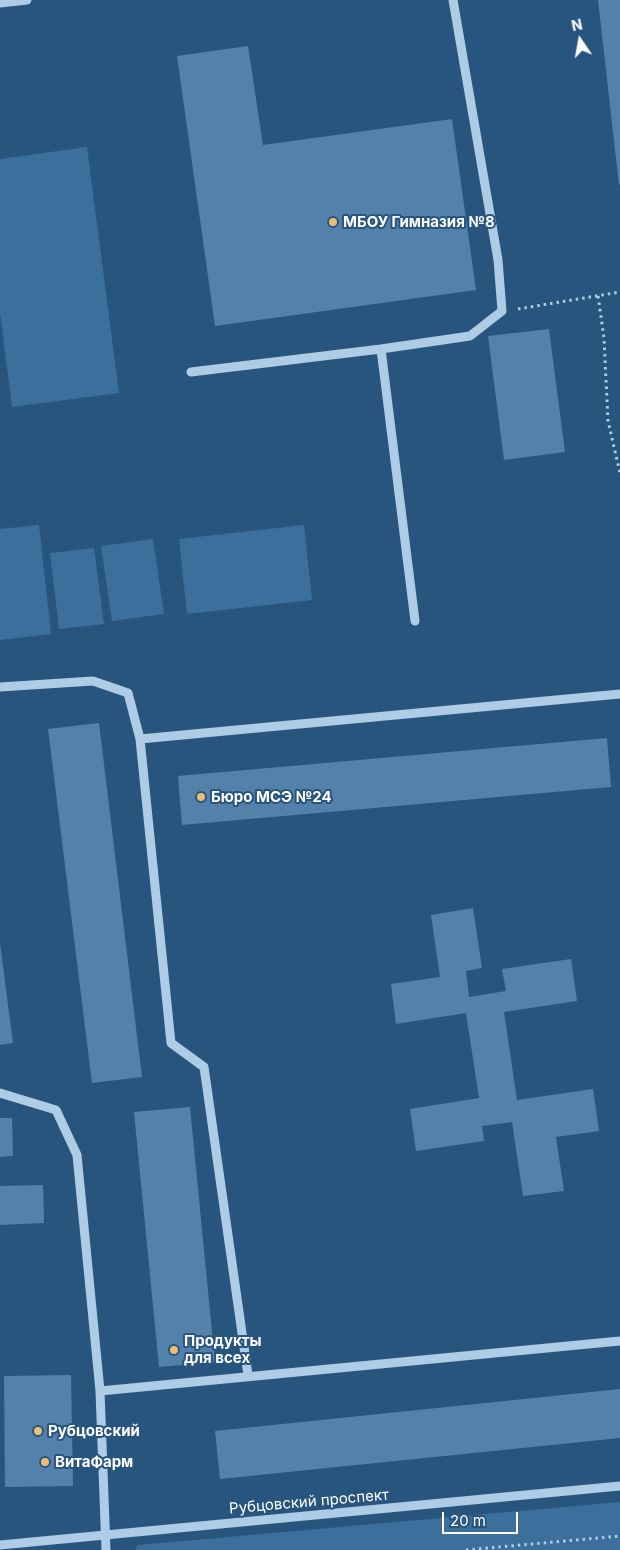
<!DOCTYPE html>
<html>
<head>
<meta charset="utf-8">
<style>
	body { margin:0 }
	#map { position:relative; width:620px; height:1550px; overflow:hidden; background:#28557e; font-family:Inter,sans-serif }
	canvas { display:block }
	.north { position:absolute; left:555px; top:15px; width:50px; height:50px; -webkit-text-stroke:4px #28557e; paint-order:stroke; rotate:348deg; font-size:14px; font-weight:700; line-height:20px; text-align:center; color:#fff }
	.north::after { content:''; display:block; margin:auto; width:18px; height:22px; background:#fff; clip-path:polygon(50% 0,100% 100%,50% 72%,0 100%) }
	.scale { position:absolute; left:442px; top:1512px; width:76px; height:22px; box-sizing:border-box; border:2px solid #fff; border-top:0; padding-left:6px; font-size:15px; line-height:18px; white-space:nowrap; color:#fff; -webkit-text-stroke:4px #28557e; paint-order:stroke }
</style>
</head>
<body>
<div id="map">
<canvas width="620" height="1550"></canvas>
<div class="north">N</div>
<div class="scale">20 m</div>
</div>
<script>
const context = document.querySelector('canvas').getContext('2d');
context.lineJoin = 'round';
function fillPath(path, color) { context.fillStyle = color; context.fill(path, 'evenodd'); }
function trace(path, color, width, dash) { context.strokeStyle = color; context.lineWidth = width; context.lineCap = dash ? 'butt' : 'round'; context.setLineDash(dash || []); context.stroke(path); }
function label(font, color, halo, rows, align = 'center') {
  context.font = font + ' Inter,sans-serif'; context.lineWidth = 4; context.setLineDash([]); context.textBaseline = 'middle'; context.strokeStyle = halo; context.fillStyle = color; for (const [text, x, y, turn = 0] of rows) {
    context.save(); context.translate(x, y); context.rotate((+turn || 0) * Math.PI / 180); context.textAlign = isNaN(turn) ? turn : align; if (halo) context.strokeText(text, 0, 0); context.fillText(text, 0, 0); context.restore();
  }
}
fillPath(new Path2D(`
	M87,147L119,393L12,407L0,313V159Z
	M39,525L51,634L0,640V529Z
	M304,525L312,600L187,614L179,539Z
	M153,539L164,614L112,621L101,546Z
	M94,548L104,624L59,629L50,553Z
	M620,1502V1550H135L138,1545Z`), '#3c6f9b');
fillPath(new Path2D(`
	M598,0H620V184L619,185Z
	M248,46L263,145L452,119L476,290L215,326L177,56Z
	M549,329L565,452L504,460L488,336Z
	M99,723L142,1077L92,1083L48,729Z
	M607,738L611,787L182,825L178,776Z
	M473,908L482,968L466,971L469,997L506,991L502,969L571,959L577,1001L504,1012L517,1100L593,1089L599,1131L556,1137L564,1191L523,1196L512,1122L482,1126L484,1141L416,1151L410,1109L479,1098L466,1013L396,1024L391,984L440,977L431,915Z
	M0,943L13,1043L0,1045Z
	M190,1107L215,1362L159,1367L134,1112Z
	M0,1118H12L13,1156L0,1157Z
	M43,1185L44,1223L0,1225V1186Z
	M71,1375L73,1486L5,1487L4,1376Z
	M620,1389V1438L220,1479L215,1431Z`), '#5481a9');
trace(new Path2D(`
	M598,296L604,338L608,421L620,473
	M518,309L620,292
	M466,1550L620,1536`), '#aecce5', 3, [2.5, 4]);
trace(new Path2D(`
	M0,3L27,0
	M381,349L415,621
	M191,372L381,349L470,336L502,311L498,260L453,0
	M0,687L93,681L128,693L140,739L171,1043L204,1067L248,1375
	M140,739L620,694
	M0,1093L56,1110L77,1155L100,1391
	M0,1545L620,1486
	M106,1550L100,1391L620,1341`), '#aecce5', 9);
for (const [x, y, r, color] of [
	[333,222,5,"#ecbf75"],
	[201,797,5,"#ecbf75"],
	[174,1350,5,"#ecbf75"],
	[38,1431,5,"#ecbf75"],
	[45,1462,5,"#ecbf75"]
]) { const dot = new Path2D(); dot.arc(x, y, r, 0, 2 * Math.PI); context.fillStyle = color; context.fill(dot); trace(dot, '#28557e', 2); }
label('bold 15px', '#fff', '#28557e', [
	["МБОУ Гимназия №8",343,222],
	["Бюро МСЭ №24",211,797],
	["Продукты",184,1341],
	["для всех",184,1358],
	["Рубцовский",48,1431],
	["ВитаФарм",55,1462]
], 'left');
label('15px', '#fff', '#28557e', [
	["Рубцовский проспект",309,1502,-5]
]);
</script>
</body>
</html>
